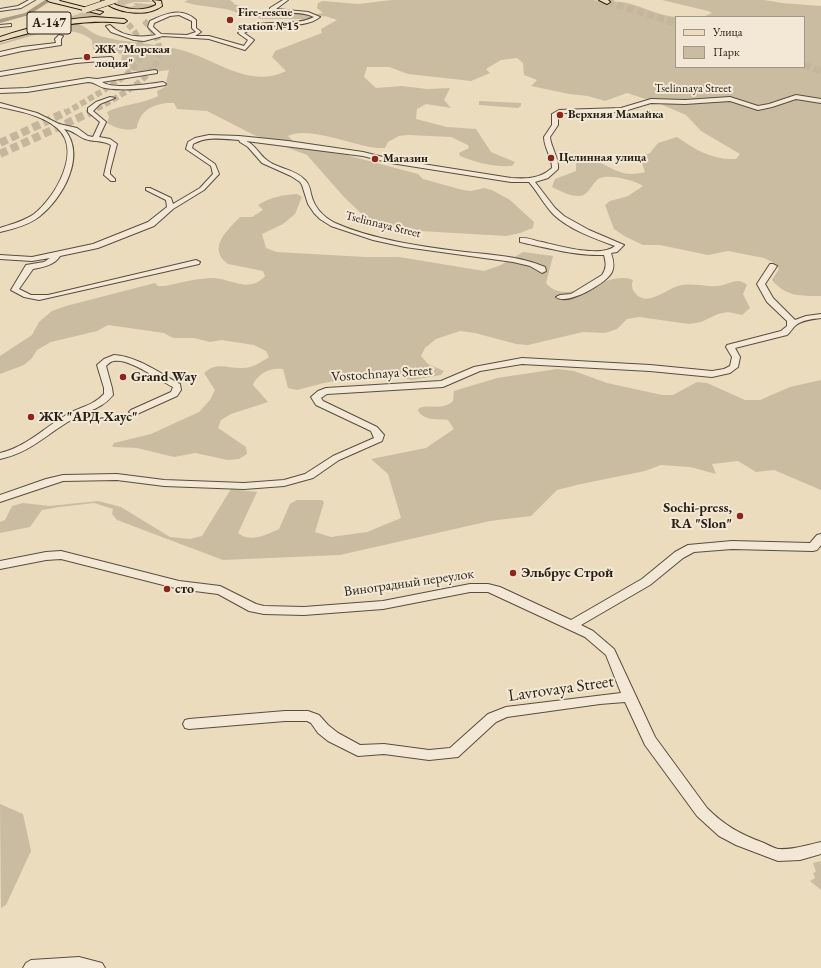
<!DOCTYPE html>
<html>
<head>
<meta charset="utf-8">
<style>
	body { margin:0 }
	#map { position:relative; width:821px; height:968px; overflow:hidden; background:#ebdcbe; font-family:"EB Garamond",serif }
	canvas { display:block }
	.legend { position:absolute; left:675px; top:16px; width:130px; height:52px; box-sizing:border-box; background:#f2e8d5; border:1px solid #a19787; margin:0; padding:5px 7px; list-style:none; font-size:12px; color:#281e13 }
	.legend li { display:flex; align-items:center; gap:8px; height:20px }
	.legend b { width:20px; border:1px solid #a19787 }
</style>
</head>
<body>
<div id="map">
<canvas width="821" height="968"></canvas>
<ul class="legend">
<li><b style="height:5px;background:#ebdcbe"></b>Улица</li>
<li><b style="height:11px;background:#cabca1"></b>Парк</li>
</ul>
</div>
<script>
const context = document.querySelector('canvas').getContext('2d');
context.lineJoin = 'round';
function fillPath(path, color) { context.fillStyle = color; context.fill(path, 'evenodd'); }
function trace(path, color, width, dash) { context.strokeStyle = color; context.lineWidth = width; context.lineCap = dash ? 'butt' : 'round'; context.setLineDash(dash || []); context.stroke(path); }
function label(font, color, halo, rows, align = 'center') {
  context.font = font + ' "EB Garamond",serif'; context.lineWidth = 4; context.setLineDash([]); context.textBaseline = 'middle'; context.strokeStyle = halo; context.fillStyle = color; for (const [text, x, y, turn = 0] of rows) {
    context.save(); context.translate(x, y); context.rotate((+turn || 0) * Math.PI / 180); context.textAlign = isNaN(turn) ? turn : align; if (halo) context.strokeText(text, 0, 0); context.fillText(text, 0, 0); context.restore();
  }
}
fillPath(new Path2D(`
	M118,0H148L155,2H134L124,5L130,7L136,5L133,4L135,3L158,5C141,12 127,8 111,2Z
	M188,0H230L236,5L250,8L246,10V12C260,17 271,14 284,14C298,13 309,16 323,13L317,8L318,3L323,1L358,4L392,0H593C604,3 615,0 627,3C644,7 659,16 677,17H676V67H804V17H693H703L712,13L708,11L662,0H764L782,3L821,6V296C801,296 786,297 772,280L779,269L776,264L764,258L728,251L708,255L660,245H643L626,237L614,229L605,205L610,201L628,196L643,186C635,180 609,174 600,178C592,182 589,196 579,196C569,196 560,191 552,187L555,179L576,171V160C591,153 607,168 620,172C628,175 638,174 645,172L640,157L650,153L658,143L677,137C696,150 712,160 736,159L740,154L701,131L686,115L658,103L627,93L605,101L588,96L569,94L531,86L537,80L524,75L523,63L517,58L501,60L486,69L490,73L471,81L408,74L389,67H367L364,77L376,88L402,86L427,89L450,88L444,100L451,108L426,104L417,109L416,119L447,127L476,129L491,152L515,162L512,166C494,167 477,163 460,156L459,153L469,148L468,145L451,137L408,135L399,136L388,142L385,148H379C357,147 307,125 288,136L296,144L335,152L418,174L423,179L463,190L471,191L484,188L492,190L510,200L534,222L533,228L520,233L506,236L386,229L368,220L344,197L307,155L254,135L207,111L177,109L174,103C157,102 139,109 137,128C127,132 116,128 107,123L109,117L107,112C123,104 143,104 158,96L157,91L165,87L169,70L145,73L125,69H100L98,68L121,61L122,54L93,49L92,40C66,20 28,38 0,45V43C23,38 48,22 73,23C86,24 89,33 100,36C125,43 152,43 177,49C214,57 248,90 286,71L272,57L275,51L322,33L321,29L337,20L325,16L307,19H263L251,17L226,9L196,5L184,2Z
	M87,11L109,18L86,17L85,18L58,21Z
	M479,101L521,103V106L518,108L479,105Z
	M297,194L302,197L295,214L283,224L262,234L266,248L277,252L365,257H399L484,271L501,265L523,252L553,256L546,283C567,309 608,269 633,280C631,285 632,290 636,294C648,307 666,289 678,286C691,282 705,287 718,286C729,285 737,276 747,285L743,294L750,308L742,315L728,312L718,314L701,322L689,324L639,317L627,319L617,329L605,333L583,332L528,345L516,344L475,333L460,331L436,339L425,348L421,356L428,364L444,371L441,375L412,380L381,373L324,383L297,390L288,388L283,369C270,367 257,374 253,385L268,402L231,414L221,420L218,428L246,447L247,454L239,459L228,460L195,453L174,457L137,448L114,447L112,446L114,443L151,434L199,412L210,400L215,390L204,373C217,361 228,369 243,368C253,368 261,362 269,357L266,351L254,345L221,340L210,342L194,338H173L164,333L108,325L97,331L51,342L37,350L32,358L24,365L0,374V356L32,335L39,322L52,311L66,306L155,283L158,286H165C178,283 203,277 215,278C233,280 250,293 265,276L263,271L228,264C206,248 228,230 240,217H252L263,210L258,205C271,197 282,195 297,194Z
	M557,369L574,371L607,383L662,395H673L697,382L707,383L745,400H760L790,387L821,380V490L774,470L756,472L738,461L712,464L716,474L690,467L661,465L645,471L581,484L557,490L531,516L490,521L340,555L223,560L117,520L112,514L113,509L94,503L59,507L42,510L30,527L0,533V522L5,520L12,506L23,503L49,506L98,501L121,507L170,537L190,539L202,536L231,489L257,492L238,533C250,543 266,535 279,529L290,504L297,500H322L324,502L315,532L331,537L367,532L401,518L388,474L371,459L426,448L454,429L448,420C437,419 425,421 418,411L419,408C431,404 442,411 453,401L454,391L497,378Z
	M0,804L23,814L31,851L6,905L1,908Z
	M821,861V890L810,881L815,878L813,873L816,872L813,863Z`), '#cabca1');
fillPath(new Path2D(`
	M45,0H52L29,15L0,23V19L25,13Z`), '#a99b84');
trace(new Path2D(`
	M65,113C79,105 93,97 107,88C136,70 157,52 126,22
	M89,113C124,93 191,63 142,19`), '#c4b69c', 6, [6, 3]);
trace(new Path2D(`
	M0,143L66,112
	M0,154L91,112`), '#c4b69c', 8, [8, 4]);
trace(new Path2D(`
	M607,2L676,23
	M804,65L821,71`), '#c4b69c', 7, [7, 3.5]);
const minor = new Path2D(`
	M29,0H35L21,8L0,11V9L18,6Z
	M283,0H288L276,9L308,12L320,17C301,32 268,19 244,33L254,40L245,50L209,39L163,36L144,41L134,40L111,32L106,26L110,25C122,37 140,38 156,35L148,27L150,21C166,13 182,7 196,20V28L201,32L195,36H209L244,46L248,40L238,33C260,15 290,29 314,17C301,10 284,15 270,10V8ZM179,15L192,21V28L196,32L187,35L161,34L153,27L154,23L170,16Z
	M11,24V26L0,27V25Z
	M59,35L63,36L61,39V45L22,51L0,56V52L22,47L56,43L55,39Z
	M111,57L113,58V60L76,63L0,76V72L76,59Z
	M155,70L157,71V73L102,82C114,90 148,84 163,82L166,84L165,85C146,89 124,91 105,88C99,87 95,82 88,82L27,92L0,93V89L27,88L88,78L97,79Z
	M796,95L821,99V103L796,99L772,107L758,110L730,101L685,104L651,103L621,112L562,113L558,115V125L550,137C551,148 559,157 558,169L548,178L535,182L555,208L564,216L589,230L624,245L617,252L611,253C613,259 615,266 612,272C607,283 567,306 556,297L560,295L571,294L602,275C607,268 606,263 604,255C576,256 548,248 520,242V238C527,237 535,241 542,242C559,246 601,258 615,246C594,238 570,230 554,215C544,205 538,192 529,182H511L391,163L363,156L246,141C256,145 259,155 268,161C279,169 295,169 305,180C309,184 310,188 311,194C314,207 323,217 335,223C373,240 424,247 465,252C493,255 519,256 545,267L546,271L542,273L530,266L513,262L405,247L373,240L331,226L320,219L314,213L308,204L302,185L300,182L291,176L262,163L248,147L240,142L239,140C224,139 207,136 193,144L192,148L215,164L219,174L204,190L173,209L154,226L98,248L60,256C55,265 43,267 33,269L19,289L31,295H48L196,260L200,262L199,264L39,300L24,297L11,290L26,265L44,262L50,258L32,261L0,259V255L32,257L93,244L148,222L167,207L166,200L146,190V188H150L171,198L173,204L200,188L213,174L211,166L186,149L188,142L195,138L209,135L239,136L288,141L363,152L391,159L511,178C526,179 540,179 552,168C552,157 544,148 544,137L552,125V114L559,110L621,108L651,99L685,100L730,97L758,106L769,104Z
	M110,97L115,98L100,104L93,111L106,122L99,137L110,139L117,144L110,171V174L115,179V181H111L104,175L111,145C103,140 94,142 85,139C77,136 75,131 64,129C87,155 63,198 40,216C29,225 13,229 0,232V228C12,224 24,221 34,214C55,198 83,150 57,128C42,115 19,111 0,107V103L37,113L59,124L77,128L88,136L93,137L100,122L88,112V108L96,102Z
	M770,264H773L777,266L765,284L773,298L795,320L806,316L821,314V318C813,319 802,320 796,325C792,328 791,332 787,335L735,348L740,357L738,367L730,373L712,377L650,371L522,364L480,371L443,387L327,394L321,398L323,401L377,427L384,435L382,441L339,460L313,478L284,486L244,489L164,486L117,480L63,481L0,502V495L46,479L63,475L117,474L164,480L244,483L284,480L305,474L333,456L374,438L371,431L316,405L311,397L318,391L326,388L441,381L474,367L522,358L650,365L712,371L724,369L730,366L732,357L726,347L727,345L781,331L787,326V321L767,302L757,284Z
	M114,355C139,357 159,373 180,384L181,390L177,396L137,414H131L129,412L131,410L171,392L173,387C159,380 129,358 114,361C111,361 108,364 106,366L112,388L113,395C102,409 88,410 73,419C46,434 32,452 0,459V453C26,447 44,428 66,415C79,407 93,406 104,394V388L97,365L104,359Z
	M821,534V545L817,550L813,551L732,549L694,552L683,558L650,585L581,625L593,631L614,649L655,737L707,808C725,826 740,834 764,843C768,845 774,848 778,849C793,850 807,845 821,842V854L800,860L778,861L736,845L719,836L697,816L645,745L625,702L600,704L507,717L496,722L458,757L429,760L384,754L358,756L328,741L318,733L311,723L307,721H285L189,729L185,728L183,724L185,720L189,719L285,711H308L319,715L328,725L338,733L360,745L384,744L429,750L450,748L488,714L506,707L621,693L606,655L585,637L488,592H470L383,609L304,615L264,614L249,611L218,594L179,589L61,559L46,560L0,569V561L46,552L61,551L179,581L220,586L256,604L264,606L304,607L383,601L470,584H488L500,587L571,620L642,579L675,552L688,545L732,541L810,543L817,535Z
	M79,957L102,963L105,968H23L26,963L31,960Z`);
const major = new Path2D(`
	M51,0H56L103,12L100,14L51,2Z
	M101,0C109,0 112,4 119,6C131,10 145,11 156,5V3L153,0L161,1L162,6C146,18 115,13 101,0Z
	M94,17L124,19L127,21L124,23C77,18 45,29 0,41V37C30,27 62,19 94,17Z`);
const highway = new Path2D(`
	M47,0H60C57,3 50,3 47,0Z
	M599,0H608L610,2L607,4Z`);
trace(minor, '#594e3e', 2);
trace(major, '#281e13', 2);
trace(highway, '#281e13', 2);
fillPath(minor, '#f2e8d5');
fillPath(major, '#ebdcbe');
fillPath(highway, '#ebdcbe');
const majorBridge = new Path2D(`
	M85,10L115,0`);
trace(majorBridge, '#281e13', 7, []);
trace(majorBridge, '#ebdcbe', 6);
for (const [x, y, r, color] of [
	[230,20,4,"#8f2418"],
	[87,57,4,"#8f2418"],
	[560,115,4,"#8f2418"],
	[551,158,4,"#8f2418"],
	[375,159,4,"#8f2418"],
	[123,377,4,"#8f2418"],
	[31,417,4,"#8f2418"],
	[740,516,4,"#8f2418"],
	[513,573,4,"#8f2418"],
	[167,589,4,"#8f2418"]
]) { const dot = new Path2D(); dot.arc(x, y, r, 0, 2 * Math.PI); context.fillStyle = color; context.fill(dot); trace(dot, '#f2e8d5', 1.5); }
label('bold 12px', '#281e13', '#f2e8d5', [
	["Fire-rescue",238,13],
	["station №15",238,27],
	["ЖК \"Морская",95,50],
	["лоция\"",95,64],
	["Верхняя Мамайка",568,115],
	["Целинная улица",559,158],
	["Магазин",383,159]
], 'left');
label('12px', '#281e13', '#f2e8d5', [
	["Tselinnaya Street",693,89],
	["Tselinnaya Street",383,225,14]
]);
for (const [x, y, w] of [
	[49,23,44]
]) { const box = new Path2D(); box.roundRect(x - w / 2, y - 11, w, 22, 3); context.fillStyle = '#f2e8d5'; context.fill(box); trace(box, '#281e13', 1); }
label('bold 13px', '#281e13', null, [
	["А-147",49,23]
]);
label('14px', '#281e13', '#f2e8d5', [
	["Vostochnaya Street",382,374,-4],
	["Виноградный переулок",409,583,-8]
]);
label('bold 14px', '#281e13', '#f2e8d5', [
	["Grand Way",131,377],
	["ЖК \"АРД-Хаус\"",39,417],
	["Sochi-press,",732,508,"right"],
	["RA \"Slon\"",732,524,"right"],
	["Эльбрус Строй",521,573],
	["сто",175,589]
], 'left');
label('17px', '#281e13', '#f2e8d5', [
	["Lavrovaya Street",561,689,-8]
]);
</script>
</body>
</html>
